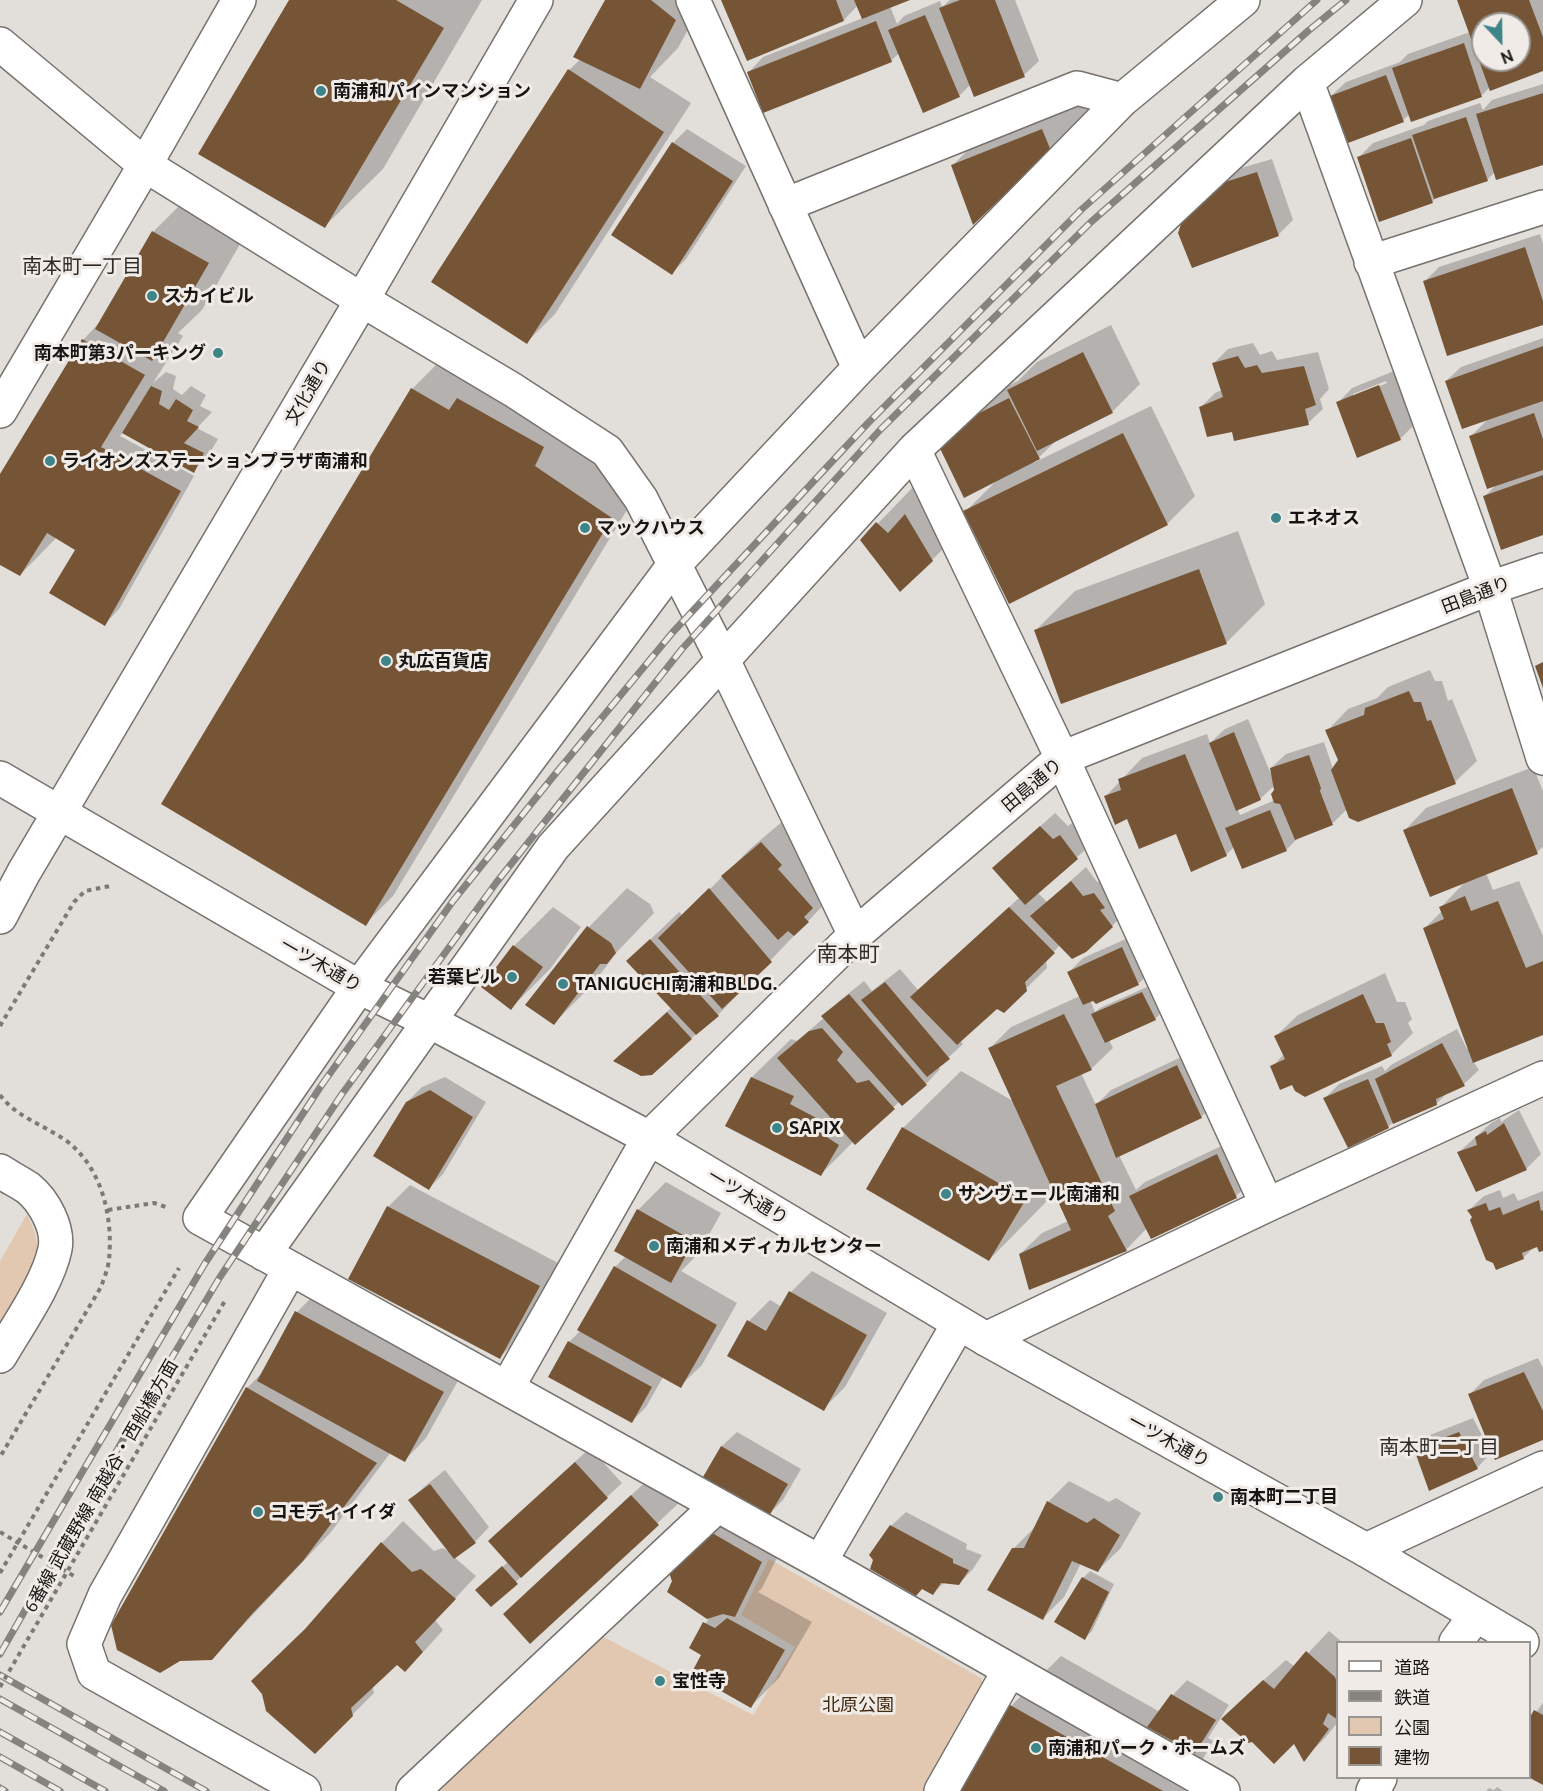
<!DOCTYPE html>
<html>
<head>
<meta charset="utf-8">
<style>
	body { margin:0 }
	#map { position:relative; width:1543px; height:1791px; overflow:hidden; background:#e2deda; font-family:Ubuntu,"Noto Sans JP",sans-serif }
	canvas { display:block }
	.legend { position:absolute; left:1336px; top:1641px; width:195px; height:138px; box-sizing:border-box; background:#f0ebe7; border:2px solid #999592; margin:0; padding:8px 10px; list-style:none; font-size:18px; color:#161513 }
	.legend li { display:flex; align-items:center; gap:12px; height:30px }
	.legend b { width:30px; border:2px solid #999592 }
	.north { position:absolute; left:1471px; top:12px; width:60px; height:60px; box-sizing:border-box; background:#f0ebe7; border:2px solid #999592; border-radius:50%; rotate:158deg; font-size:16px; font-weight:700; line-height:24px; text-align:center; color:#161513 }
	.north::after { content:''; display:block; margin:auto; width:21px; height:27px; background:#3d8589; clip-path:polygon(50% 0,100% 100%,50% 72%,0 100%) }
</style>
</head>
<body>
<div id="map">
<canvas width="1543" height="1791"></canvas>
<ul class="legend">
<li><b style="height:8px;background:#fff"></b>道路</li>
<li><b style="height:8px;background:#85837f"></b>鉄道</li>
<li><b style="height:16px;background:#e3c8b1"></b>公園</li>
<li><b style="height:16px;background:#765536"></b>建物</li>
</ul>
<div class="north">N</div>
</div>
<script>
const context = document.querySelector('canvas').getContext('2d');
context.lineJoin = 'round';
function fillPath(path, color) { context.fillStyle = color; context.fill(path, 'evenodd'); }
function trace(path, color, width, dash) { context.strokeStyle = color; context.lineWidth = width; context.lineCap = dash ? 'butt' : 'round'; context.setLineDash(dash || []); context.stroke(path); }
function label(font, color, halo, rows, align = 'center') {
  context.font = font + ' Ubuntu,"Noto Sans JP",sans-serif'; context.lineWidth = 6; context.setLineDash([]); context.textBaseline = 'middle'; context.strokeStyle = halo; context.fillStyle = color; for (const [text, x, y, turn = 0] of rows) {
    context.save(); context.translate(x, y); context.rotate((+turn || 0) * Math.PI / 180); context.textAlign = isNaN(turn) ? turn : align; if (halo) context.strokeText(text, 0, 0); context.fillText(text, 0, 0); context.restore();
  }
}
fillPath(new Path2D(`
	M27,1214C32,1224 36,1234 37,1245C40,1270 12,1305 0,1326V1261Z
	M769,1559L981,1678L984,1687L924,1791H431L596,1633L753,1715L795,1647L741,1615Z`), '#e3c8b1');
fillPath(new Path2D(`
	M291,0H482L383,169L325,226Z
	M607,0H704L678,48L650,77L691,103L555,314L527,342L569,70L581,59Z
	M723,0H906L890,6L897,24L904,16L940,1L942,7L950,0H1015L1039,61L1024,75L974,95L970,85L959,96L899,53L891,61L749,72L763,57L863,18L858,5L844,20L747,59Z
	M1459,0H1543V70L1490,87L1481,96L1410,114L1403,120L1331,96L1346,82L1400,62L1408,54L1470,32ZM1483,24H1519V60H1483Z
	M1543,84V164L1495,172L1487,180L1438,196L1433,201L1380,220L1359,157L1373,143L1424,125L1428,121L1480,103L1483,110L1492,100Z
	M1081,91L1089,111L1050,150L953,165L992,126Z
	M687,129L746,166L686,259L672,273L673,143Z
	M1272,159L1293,220L1279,234L1192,266L1199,204L1241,168Z
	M203,182L258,213L202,310L178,333L183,336L153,383L166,372L176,376L173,389L182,395L191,386L206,395L200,406L212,412L197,428L218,439L208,456L193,471L123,432L120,436L194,476L119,609L105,624L77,550L57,537L20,575L0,564V477L83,340L99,323L153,232Z
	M1540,234L1543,244V323L1425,281L1439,267Z
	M1111,325L1140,384L1112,412L1058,439L1033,463L1151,406L1195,496L1167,524L970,522L932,560L862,540L916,484L945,477L965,512L997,480L963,408L1018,381L1037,362Z
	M1543,338V534L1484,497L1496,485L1471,436L1489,418L1446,381L1461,367Z
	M1253,343L1260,355L1272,351L1277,360L1318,352L1329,389L1320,399L1323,409L1308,423L1233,431L1200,408L1215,393L1222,390L1213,364L1228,349Z
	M440,361L639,490L393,896L365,924L412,389Z
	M1394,371L1415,424L1401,438L1358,456L1338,403L1352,388ZM1386,381L1387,383L1353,397V394Z
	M1238,531L1265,604L1226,643L1036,630L1075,591Z
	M1430,670L1435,681H1442L1448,701L1452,699L1477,761L1455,782L1347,809L1333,823L1299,837L1287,849L1243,867L1235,846L1226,855L1177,832L1128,817L1106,796L1142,758L1207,734L1210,743L1225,729L1248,719L1271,774L1273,772L1271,768L1286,754L1324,742L1333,769L1340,760L1327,731L1348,709L1377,698L1388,687ZM1274,786L1275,800L1240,815L1237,808L1260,799Z
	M1533,767L1543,791V847L1537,852L1486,873L1493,890L1519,881L1543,936V1034L1473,1061L1479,1070L1464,1084L1448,1092L1436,1104L1394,1121L1388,1127L1325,1098L1339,1084L1382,1066L1385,1071L1391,1065L1457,1029L1467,1049L1469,1048L1425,928L1442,911L1441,907L1467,880L1405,830L1426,808Z
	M1055,813L1068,826L1075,821L1092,844L1037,892L1047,902L1086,867L1097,882L1109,879L1126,912L1112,926L1060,945L1046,960L1047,968L1003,1011L996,1007L960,1040L963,1044L938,1067L940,1069L926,1084L902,1104L900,1101L856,1143L854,1141L821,1174L728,1126L752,1077L791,1039L797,1041L825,1017L823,1016L838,1002L864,981L872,991L900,969L918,990L1020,897L994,868Z
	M790,815L835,893L718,1015L652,1073L615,1060L672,1007L628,961L679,912L683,916L751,848Z
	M627,888L650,904L654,913L616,953L593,984L554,1023L528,1004L589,927Z
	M553,907L581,927L550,969L511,1008L483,987L514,946Z
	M1137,934L1153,970L1138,984L1090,1000L1095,1012L1100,1008L1149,986L1162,1012L1155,1019L1109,1040L1113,1048L1091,1069L1081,1073L1096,1105L1111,1090L1192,1052L1216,1103L1201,1117L1119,1155L1136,1190L1145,1182L1232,1141L1251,1182L1236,1196L1151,1237L1147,1228L1126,1250L1020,1254L1042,1233L1068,1221L1054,1189L1046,1202L989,1260L903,1128L961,1071L1013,1101L989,1049L1011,1027L1080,996L1069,972L1083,958Z
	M1385,973L1397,1002H1405L1412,1019L1408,1023L1413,1033L1391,1055L1293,1083L1272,1067L1284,1054L1276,1036L1298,1015Z
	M445,1077L486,1102L443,1174L429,1188L407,1102L422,1087Z
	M1519,1110L1541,1154L1526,1169L1459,1152L1491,1123L1500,1118L1501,1122Z
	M666,1182L721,1213L699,1253L681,1271L737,1303L702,1365L680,1386L663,1377L646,1407L632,1421L569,1342L581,1330L615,1267L626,1256L638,1210Z
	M410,1185L560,1264L522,1335L500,1357L350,1279L388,1207Z
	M1500,1190L1503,1198L1514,1193L1518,1201L1543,1191V1250L1538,1245L1534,1247L1523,1258L1474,1217L1469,1210L1484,1196Z
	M812,1271L887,1313L845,1387L823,1409L749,1321L770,1300L782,1307L791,1292Z
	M318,1291L464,1370L426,1438L405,1460L391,1452L331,1532L212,1658L247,1388L264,1371L297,1312Z
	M1538,1358L1543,1368V1438L1469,1395L1484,1380Z
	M1473,1418L1491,1453L1477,1468L1416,1449L1430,1435Z
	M737,1432L801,1469L783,1500L769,1514L705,1477L722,1446Z
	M590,1448L622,1483L491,1605L484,1583L508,1562L504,1527Z
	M445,1470L489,1527L475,1542L454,1557L476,1576L435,1620L443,1630L427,1648L405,1670L397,1663L372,1686L374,1693L315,1752L311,1625L382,1543L403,1521L434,1551L443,1548L451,1553L410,1500L425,1486Z
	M654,1474L680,1502L530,1642L526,1593Z
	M1069,1481L1109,1502L1116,1498L1141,1513L1120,1549L1098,1570L1081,1563L1064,1597L1043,1618L1013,1549L1035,1527L1048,1502Z
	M733,1510L789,1534L762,1588L758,1592L812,1622L779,1678L751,1706L703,1654L691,1647L709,1618L670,1570Z
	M906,1512L967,1544L966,1549L982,1555L973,1569L959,1584L945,1582L933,1593L891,1526Z
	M1090,1571L1114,1584L1092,1631L1085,1638L1083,1578Z
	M1329,1631L1342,1642H1338V1722L1325,1738L1304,1759L1294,1742L1245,1697L1286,1660L1295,1667Z
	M1061,1656L1160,1712L1173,1695L1187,1680L1229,1705L1208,1738L1213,1741L1185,1791H963L1011,1706Z
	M1543,1703V1783L1530,1776V1720Z
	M1497,1787L1503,1791H1486L1489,1788L1494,1790Z`), '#0003');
fillPath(new Path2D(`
	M289,0H396L444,28L325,228L198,154Z
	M605,0H651L676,20L640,89L573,57Z
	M721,0H836L844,21L747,61Z
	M854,0H910L862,19Z
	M960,0H995L1025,77L974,97L939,8Z
	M1457,0H1529L1543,37V71L1490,91ZM1483,24H1519V60H1483Z
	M925,15L960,97L923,113L888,30Z
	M876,21L892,62L763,113L747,72Z
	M1464,43L1482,97L1411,122L1392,68Z
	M568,69L664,132L527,344L431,282Z
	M1386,75L1404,122L1348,143L1330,96Z
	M1543,93V165L1496,180L1476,114Z
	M1466,117L1488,181L1434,199L1412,135Z
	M1042,129L1051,151L973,225L951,165Z
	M1411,138L1433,203L1379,222L1357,157Z
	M672,142L733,181L672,275L611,235Z
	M1257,172L1279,236L1192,268L1178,233L1183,218L1225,182Z
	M152,231L209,263L152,361L95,329Z
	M1525,247L1543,301V325L1447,356L1423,281Z
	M82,339L145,375L101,447L181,491L105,626L49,593L75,550L47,533L20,576L0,565V474Z
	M1543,346V401L1462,429L1445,381Z
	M1083,352L1113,413L1037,451L1007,390Z
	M1238,356L1245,368L1257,365L1262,373L1304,366L1316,405L1305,409L1309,425L1234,441L1232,432L1207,437L1199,407L1223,397L1212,363Z
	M1379,385L1401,440L1357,458L1336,402Z
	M151,386L162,391L159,404L169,410L176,399L193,410L187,421L199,427L184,443L204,453L194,473L122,433Z
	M411,388L449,410L457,398L544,447L535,466L612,518L366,926L161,804Z
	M1009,398L1040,459L964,498L934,436Z
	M1534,413L1543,439V470L1487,489L1469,436Z
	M1123,433L1168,525L1009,604L963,511Z
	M1543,475V535L1501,550L1483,496Z
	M905,514L933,561L900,592L860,540L876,522L888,533Z
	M1199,569L1227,644L1061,704L1034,630Z
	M1543,662V688L1535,666Z
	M1409,691L1414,702H1421L1427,721L1431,720L1456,784L1358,822L1349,818L1331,770L1338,760L1325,730L1364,715L1365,708Z
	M1234,732L1261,800L1236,811L1209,743Z
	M1185,754L1227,856L1191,872L1176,834L1139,849L1127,819L1115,825L1104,796L1121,790L1118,779Z
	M1309,755L1321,788L1320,791L1333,825L1295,840L1280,804L1274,803L1271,794L1274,790L1270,768Z
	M1512,788L1538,854L1430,897L1403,830Z
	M1270,810L1287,851L1242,869L1225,828Z
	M1040,826L1053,839L1060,835L1078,859L1025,905L992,868Z
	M761,842L782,865L778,869L813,908L804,917L809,922L794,936L788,931L778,940L721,876Z
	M1071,881L1083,896L1094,893L1105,908L1100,910L1113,927L1086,952L1072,959L1030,916Z
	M709,888L772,962L722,1009L658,938Z
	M1465,896L1471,911L1498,901L1526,968L1543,961V1035L1473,1063L1423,928L1444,919L1439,907Z
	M1009,907L1055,953L1025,982L1027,991L1004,1013L997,1009L957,1045L910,997Z
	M587,926L611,943L616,953L607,964H600L554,1025L525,1005Z
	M650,939L719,1016L696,1035L626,961Z
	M513,945L543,967L511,1010L481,987Z
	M1122,947L1139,985L1096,1004L1093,1001L1083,1005L1067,972Z
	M885,982L950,1059L927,1077L861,1000Z
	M1142,992L1156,1020L1105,1043L1091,1014Z
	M849,994L927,1085L902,1106L821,1016Z
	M1363,994L1376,1023H1384L1391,1042L1387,1044L1392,1056L1305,1097L1295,1091L1292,1085L1280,1090L1270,1066L1285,1059L1274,1036Z
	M667,1012L692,1039L652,1075L641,1076L613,1061Z
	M1064,1014L1092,1070L1056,1086L1115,1211L1108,1216L1127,1251L1029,1290L1019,1254L1071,1230L988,1048Z
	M822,1028L843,1052L837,1060L857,1083L869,1080L895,1109L855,1145L777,1058L809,1031Z
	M1442,1043L1465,1086L1436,1099L1437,1105L1393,1124L1375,1079Z
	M1177,1065L1202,1118L1116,1158L1095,1104Z
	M751,1077L794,1096L790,1104L820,1120L816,1130L839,1145L821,1176L725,1126Z
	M1368,1079L1389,1128L1348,1148L1323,1098Z
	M430,1090L473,1117L429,1190L373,1156L406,1102Z
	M1504,1123L1527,1170L1476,1192L1457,1152L1477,1145L1475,1137L1486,1131L1487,1135Z
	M902,1127L1026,1199L989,1261L866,1189Z
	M1217,1154L1237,1198L1151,1239L1129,1196Z
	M1539,1200L1541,1211L1543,1210V1251L1539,1252L1537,1247L1522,1253L1524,1259L1496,1270L1493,1263L1486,1260L1470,1220L1472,1217L1467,1210L1486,1203L1489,1211L1500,1207L1503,1215Z
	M387,1206L540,1286L500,1359L348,1279Z
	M637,1209L694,1241L671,1283L614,1251Z
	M614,1266L717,1325L681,1388L577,1330Z
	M789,1291L867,1335L824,1411L727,1356L747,1320L766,1331Z
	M295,1311L444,1392L405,1462L257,1381Z
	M568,1341L652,1387L632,1423L548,1377Z
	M1524,1372L1543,1411V1440L1495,1460L1468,1394Z
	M246,1387L377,1463L303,1561L252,1614L212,1660L180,1661L160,1673L117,1650L111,1625Z
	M1459,1432L1478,1469L1429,1491L1414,1449Z
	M721,1446L788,1484L769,1516L703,1477Z
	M575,1462L608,1498L521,1578L488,1541Z
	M430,1484L476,1543L454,1559L408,1500Z
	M631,1495L659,1525L530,1644L503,1614Z
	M1047,1501L1087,1523L1094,1518L1120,1535L1098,1572L1072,1561L1043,1620L987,1590L1012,1548H1024Z
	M890,1525L953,1559V1563L969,1570L959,1585L941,1583L933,1595L922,1589L916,1596L870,1569L873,1560L869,1555Z
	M714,1534L762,1562L735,1617L723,1614L707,1619L667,1592L672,1581L668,1570L703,1537Z
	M381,1542L412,1572L421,1569L456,1599L415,1642L423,1652L405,1672L397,1665L351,1708L353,1716L315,1754L266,1711L262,1694L251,1681L305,1629Z
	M502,1566L518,1584L491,1607L475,1590Z
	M1082,1577L1109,1592L1085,1640L1054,1622Z
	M727,1618L785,1650L751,1708L691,1674L701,1655L689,1648L703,1622L715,1628Z
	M1306,1651L1335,1677L1338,1685V1720L1328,1713L1323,1724L1329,1729L1304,1762L1294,1744L1274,1764L1252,1742L1248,1743L1221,1719L1263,1680L1274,1689Z
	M1171,1694L1216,1720L1195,1753L1147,1727Z
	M1010,1705L1163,1791H961Z
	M1534,1710L1543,1715V1785L1530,1778V1717Z`), '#765536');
const street = new Path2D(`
	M693,0L859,368
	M0,44L145,165L362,300
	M1307,82L1490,588L1543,758
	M785,205L1077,88L1122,100
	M1371,262L1543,207
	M0,411L145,165L239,0
	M914,450L1062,758L1267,1205
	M0,1171C9,1177 19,1182 28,1188C44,1201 59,1228 55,1249C48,1283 18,1325 0,1356
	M264,1254L553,847L723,660L914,450L1307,82L1405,0
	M290,1269L105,1595L84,1644L94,1673L304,1791
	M986,1339L1267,1205L1543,1078
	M1366,1550L1543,1468
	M820,1562L959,1323
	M1456,1642L1475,1616
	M413,1791L717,1506
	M941,1791L1009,1671
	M1223,1791L820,1562L200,1218L359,987L674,565L859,368L1122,100L1243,0
	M1373,1791L1380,1778`);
const secondary = new Path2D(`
	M362,300L513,390L607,451L641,499L723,660L855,935
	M0,778L359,987L431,1022L649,1138L986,1339L1366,1550L1522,1642
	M0,917L24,872L362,300L536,0
	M507,1388L649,1138L855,935L1062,758L1490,588L1543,570`);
trace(street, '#76726e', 36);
trace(secondary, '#76726e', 36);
trace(new Path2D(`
	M0,1026L74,902L85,891L110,886
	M0,1095C17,1118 45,1125 68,1142C103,1170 113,1218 109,1260C108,1269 104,1278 101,1287L0,1457
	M108,1210L154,1203L166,1207
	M0,1532L74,1576`), '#7c7976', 4, [4.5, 4.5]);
trace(street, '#fff', 33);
trace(secondary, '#fff', 33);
const rail = new Path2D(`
	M0,1612L204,1265L321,1086L453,901L556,773L673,632L868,423L1082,209L1317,0
	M0,1654L128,1431L220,1277L342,1094L496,883L682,649L880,430L1091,222L1308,31L1346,0
	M0,1675L206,1791
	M0,1699L164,1791
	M0,1732L105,1791
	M0,1757L60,1791
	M0,1788L5,1791`);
trace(rail, '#85837f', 7);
trace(rail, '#f0ebe7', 4.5, [14]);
trace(new Path2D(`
	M0,1573L179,1268
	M0,1687L226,1299`), '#7c7976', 4, [4.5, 4.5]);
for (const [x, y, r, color] of [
	[321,91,6,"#3d8589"],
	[152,296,6,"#3d8589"],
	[218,353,6,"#3d8589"],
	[50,461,6,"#3d8589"],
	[1276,518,6,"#3d8589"],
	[585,528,6,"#3d8589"],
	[386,661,6,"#3d8589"],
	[512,977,6,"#3d8589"],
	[563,984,6,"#3d8589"],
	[777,1128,6,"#3d8589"],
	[946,1194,6,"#3d8589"],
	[654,1246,6,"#3d8589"],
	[1218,1497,6,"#3d8589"],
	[258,1512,6,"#3d8589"],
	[660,1681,6,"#3d8589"],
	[1036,1748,6,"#3d8589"]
]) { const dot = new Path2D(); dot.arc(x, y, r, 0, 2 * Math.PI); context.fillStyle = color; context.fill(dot); trace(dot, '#f0ebe7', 2); }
label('bold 18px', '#161513', '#f0ebe7', [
	["南浦和パインマンション",333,91],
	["スカイビル",164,296],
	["南本町第3パーキング",206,353,"right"],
	["ライオンズステーションプラザ南浦和",62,461],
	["エネオス",1288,518],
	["マックハウス",597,528],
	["丸広百貨店",398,661],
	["若葉ビル",500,977,"right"],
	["TANIGUCHI南浦和BLDG.",575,984],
	["SAPIX",789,1128],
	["サンヴェール南浦和",958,1194],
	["南浦和メディカルセンター",666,1246],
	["南本町二丁目",1230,1497],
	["コモディイイダ",270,1512],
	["宝性寺",672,1681],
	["南浦和パーク・ホームズ",1048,1748]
], 'left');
label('18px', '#161513', '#f0ebe7', [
	["文化通り",308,392,-60],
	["田島通り",1476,595,-21],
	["田島通り",1032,785,-40],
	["一ツ木通り",321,965,30],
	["一ツ木通り",748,1197,31],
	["一ツ木通り",1169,1441,29],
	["6番線 武蔵野線 南越谷・西船橋方面",101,1486,-60]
]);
label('18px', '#43290e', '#f0ebe7', [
	["北原公園",858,1705]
]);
label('20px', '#2d2a27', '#f0ebe7', [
	["南本町一丁目",82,266],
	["南本町二丁目",1439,1447]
]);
label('21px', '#2d2a27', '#f0ebe7', [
	["南本町",848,954]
]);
</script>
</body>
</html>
